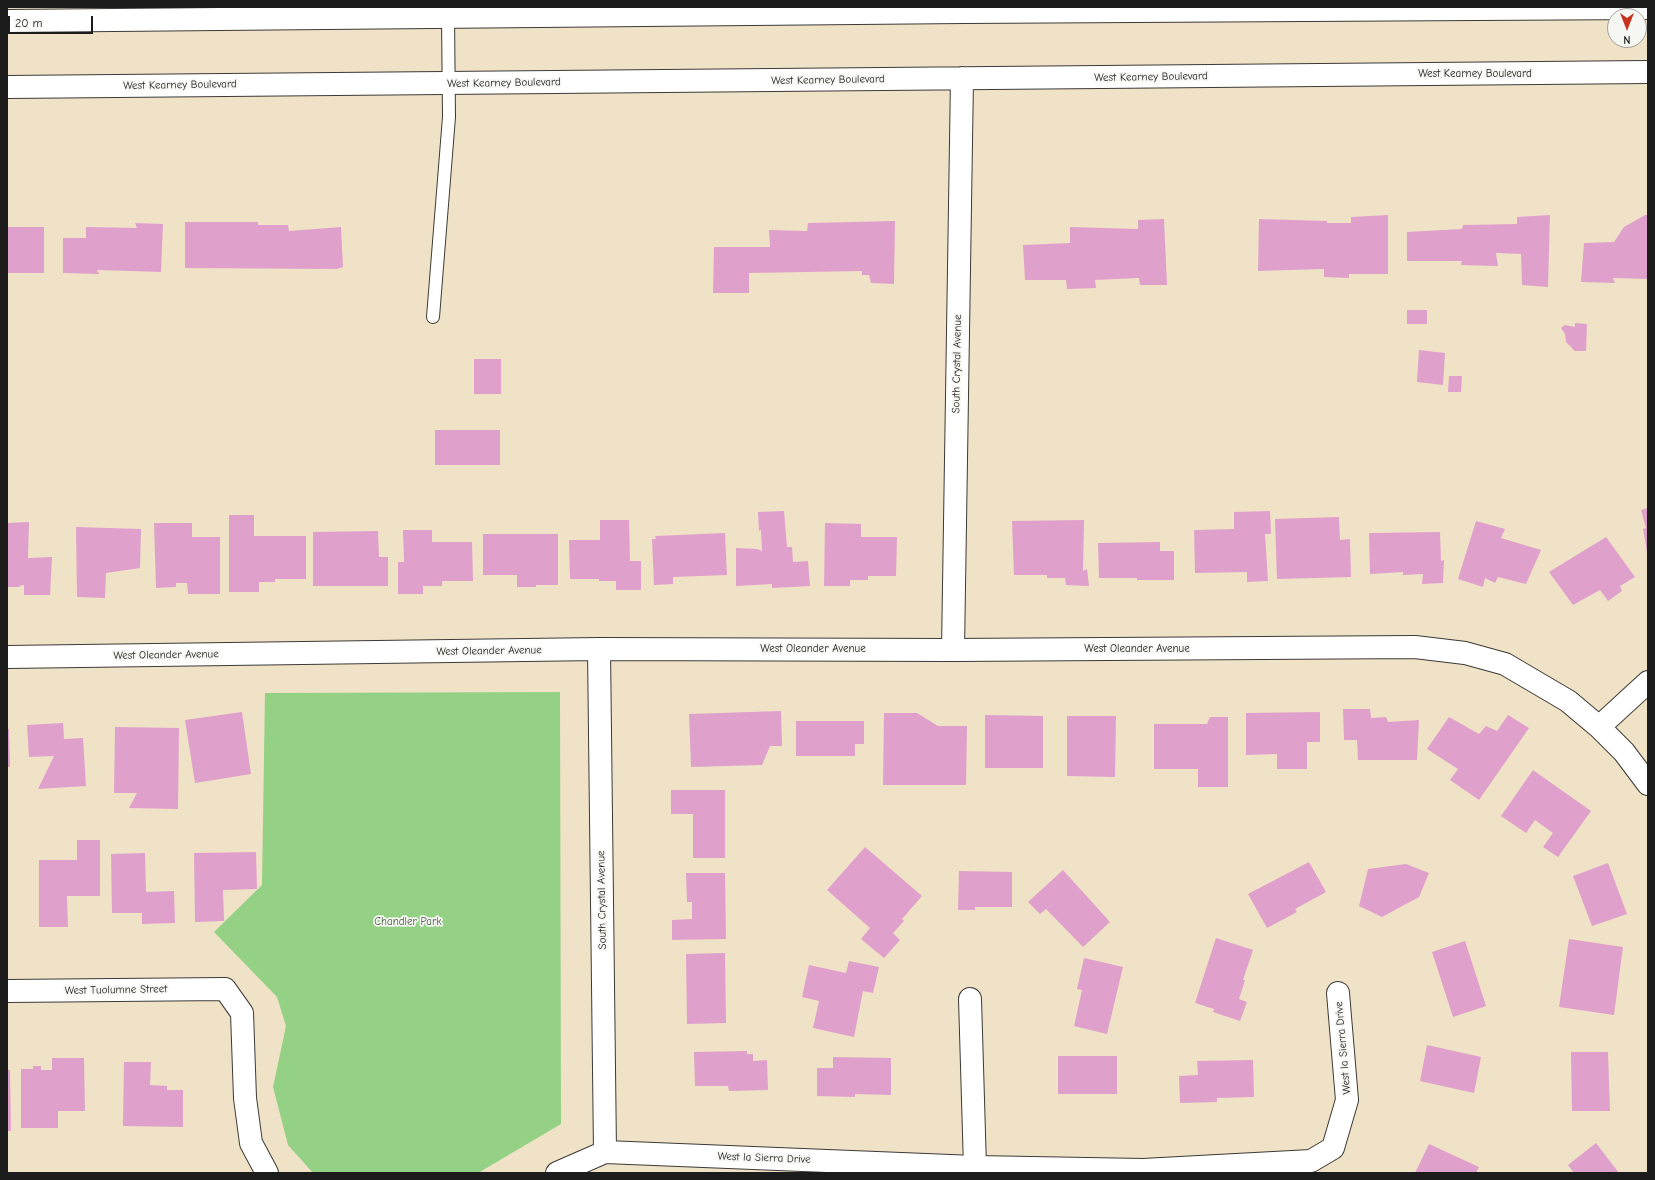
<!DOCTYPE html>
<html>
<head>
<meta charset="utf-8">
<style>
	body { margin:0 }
	#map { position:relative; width:1655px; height:1180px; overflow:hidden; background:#f0e2c7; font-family:"Comic Neue",sans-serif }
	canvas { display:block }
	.frame { position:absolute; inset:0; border:8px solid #1c1c1c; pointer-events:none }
	.north { position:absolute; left:1607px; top:8px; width:40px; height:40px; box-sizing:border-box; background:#f6f6f2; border:1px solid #9f9f9c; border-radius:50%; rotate:180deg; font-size:11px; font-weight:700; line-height:16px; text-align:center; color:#1c1c1c }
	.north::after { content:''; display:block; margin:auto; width:14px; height:18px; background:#c8321e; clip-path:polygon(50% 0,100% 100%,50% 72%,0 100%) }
	.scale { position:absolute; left:8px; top:16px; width:85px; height:18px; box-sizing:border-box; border:2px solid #1c1c1c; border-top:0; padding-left:5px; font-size:12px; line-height:14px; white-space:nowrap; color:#1c1c1c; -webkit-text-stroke:3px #f6f6f2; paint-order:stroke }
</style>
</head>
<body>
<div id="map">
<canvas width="1655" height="1180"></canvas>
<div class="frame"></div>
<div class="north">N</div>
<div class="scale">20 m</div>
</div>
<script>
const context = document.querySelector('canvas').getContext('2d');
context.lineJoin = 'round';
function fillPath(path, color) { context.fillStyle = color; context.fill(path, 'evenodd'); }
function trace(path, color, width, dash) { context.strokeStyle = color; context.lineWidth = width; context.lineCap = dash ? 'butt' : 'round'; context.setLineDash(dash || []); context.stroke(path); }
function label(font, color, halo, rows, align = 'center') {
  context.font = font + ' "Comic Neue",sans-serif'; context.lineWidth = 3.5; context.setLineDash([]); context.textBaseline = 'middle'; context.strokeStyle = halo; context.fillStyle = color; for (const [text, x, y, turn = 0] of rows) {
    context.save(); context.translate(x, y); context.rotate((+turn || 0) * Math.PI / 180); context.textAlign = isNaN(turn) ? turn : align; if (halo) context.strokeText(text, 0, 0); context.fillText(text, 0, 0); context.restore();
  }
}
fillPath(new Path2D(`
	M560,692L561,1124L478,1173H313L288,1145L273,1087L286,1026L277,997L214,932L262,885L265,693Z`), '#94d185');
fillPath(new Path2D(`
	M1388,215V274H1349V278L1324,277V269L1258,271L1259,219L1327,221V223H1351V217Z
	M1550,215L1548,287L1522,285L1521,254L1496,253L1498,266L1461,265L1462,261H1407V232L1462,229L1463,225L1517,224V217Z
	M1645,215H1648V279L1613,278L1615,283L1581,282L1584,243L1614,242L1624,227Z
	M1164,219L1167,285H1140L1139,278L1095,280L1096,288L1067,289L1066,280H1025L1023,245L1070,243V227L1138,229V220Z
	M895,221L894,284L871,283L869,275H862V271L749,273V293H713L714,247H770L769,230L807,231L808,223Z
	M185,222H258V225H288L289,231L341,227L343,267L337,269L185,268Z
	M135,223L163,224L161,272L97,270L99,274L63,273V238H86V227L137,228Z
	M7,227H44V273H7Z
	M1407,310H1427V324H1407Z
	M1575,323L1587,324L1586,351H1575L1566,342L1565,334L1561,328L1565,325L1575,327Z
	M1419,350L1445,353L1443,385L1417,382Z
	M474,359H501V394H474Z
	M1449,376H1462L1461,392H1448Z
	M435,430H500V465H435Z
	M1648,508V552H1647L1643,529L1646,528L1641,510Z
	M784,511L787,547H792L793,562L808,561L810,586L772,588V584L736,586V548L757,549L762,551L761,530L759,531L758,512Z
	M1270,511L1271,534H1265L1268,581L1247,582V572L1195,573L1194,530L1234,529V512Z
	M229,515H254V536H306V579H275V582H259V592H229Z
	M1339,517L1340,540L1350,539L1351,577L1277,579L1275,519Z
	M600,520H629L630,561H641V590H616V581H599V579H570L569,540H600Z
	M1084,520L1083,571L1087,569L1089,586L1066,585L1065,578H1047V575H1014L1012,521Z
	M1476,521L1505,529L1501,538L1541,550L1526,584L1498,577L1495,583L1485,578L1483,587L1458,579Z
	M29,522L28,558L52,557L50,595H24V585L19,586L20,587H7V523Z
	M154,523H192V537H220V594H188L187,583H176V587L156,588Z
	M825,523L861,524V537H897L896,576H868V580H850V586H824Z
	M76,527L141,529L140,568L106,573L105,598L77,597Z
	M403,530H432V542H472L473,581H442V586H423V594H398V562H404Z
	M378,531L379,557H388V586H313V532Z
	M1440,532L1441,561L1444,560L1443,583L1422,584L1423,574L1403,575V572L1370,574L1369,533Z
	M725,533L727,575L673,577V584L654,585L652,539H656L655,536Z
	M483,534H558V585H536V587H517V575H483Z
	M1606,537L1635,577L1620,586L1622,591L1608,601L1600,590L1573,605L1549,572Z
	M1160,542V551H1174V580H1137V578H1099L1098,543Z
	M1343,709H1370L1371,718L1386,717L1388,722L1419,720L1417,760H1358L1357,740H1344Z
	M781,711L782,746H770L762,765L691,767L689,714Z
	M242,712L251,774L195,783L185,720Z
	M1320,712V742H1307V769H1277V754L1246,755V713Z
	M884,713H917L938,726H967L966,785H883Z
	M985,715L1043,716V768H985Z
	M1508,715L1529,728L1479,800L1450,780L1458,769L1427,749L1449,717L1479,734L1486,726L1497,731Z
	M1067,716H1116L1115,777L1067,776Z
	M1210,717H1228V787H1198V769H1154V724H1207Z
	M796,721H864V744H855V756H796Z
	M63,723L64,739L83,738L86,786L38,789L54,756L29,757L27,725Z
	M115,727L179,728L178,809L129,808L137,793H114Z
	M7,729H9L10,767H7Z
	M1533,770L1591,811L1558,857L1543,847L1553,833L1535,820L1526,833L1501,816Z
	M671,790H725V858H693V814H671Z
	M77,840H100V896H67L68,927H39V860H77Z
	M865,847L922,896L902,919L904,921L893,933L900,940L884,958L861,939L870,928L827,890Z
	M256,852L257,889L223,890L224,921L195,922L194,853Z
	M145,853L146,892L174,891L175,923L142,924V913H112L111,854Z
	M1309,862L1326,892L1295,909L1297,912L1267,928L1248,894Z
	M1608,863L1627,914L1592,926L1573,876Z
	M1406,864L1429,873L1419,897L1382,917L1359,906L1368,869Z
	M1063,870L1110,922L1083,947L1046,909L1040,914L1028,902Z
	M959,871L1012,872V907H975V910H958Z
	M686,873H725L726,939L672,940V920L692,919V902H687Z
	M1216,938L1253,950L1243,980H1245L1239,999L1247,1002L1240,1021L1213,1012L1214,1009L1195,1003Z
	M1569,939L1623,947L1614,1015L1559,1007Z
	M1465,941L1486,1006L1453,1017L1432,952Z
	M725,953L726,1023L687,1024L686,954Z
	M1084,958L1123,967L1107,1034L1074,1026L1082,990L1077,989Z
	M849,961L879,967L873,993L863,991L854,1037L813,1028L819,1001L802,997L809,965L846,973Z
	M1427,1045L1481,1057L1474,1093L1420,1081Z
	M747,1051V1054H753V1061L767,1060L768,1090L729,1091L728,1086H695L694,1052Z
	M1571,1052H1608L1610,1111H1572Z
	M1058,1056H1117V1094H1058Z
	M833,1057L891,1058V1095L855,1094V1097L817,1096V1068H833Z
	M52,1058H84L85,1111H58V1128H21V1069H33V1066H41V1070H52Z
	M1253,1060L1254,1097L1217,1098V1102L1180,1103L1179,1076L1198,1075L1197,1061Z
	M124,1062H151L150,1085L167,1086V1090H183V1127L123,1126Z
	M7,1070H10L11,1131H7Z
	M1596,1143L1619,1173H1574L1568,1165Z
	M1429,1144L1479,1167L1476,1173H1415Z`), '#e0a0cc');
const service = new Path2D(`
	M433,317L449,117L448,16`);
const minor = new Path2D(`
	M7,87L1648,72
	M599,649L605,1152
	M953,650L962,78
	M7,657L599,649L953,650L1415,647L1465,653L1505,664L1568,701L1599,727
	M1648,682L1599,727L1624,752L1648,784
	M7,991L225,989L242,1013L245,1098L251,1143L267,1173
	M970,999L975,1167
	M557,1173L605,1152L975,1167L1143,1170L1311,1161L1333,1148L1347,1100L1338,993`);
const secondary = new Path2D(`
	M7,21L964,12L1648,8`);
trace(service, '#3c3a36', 14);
trace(minor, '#3c3a36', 24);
trace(secondary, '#3c3a36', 24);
trace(service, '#fff', 12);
trace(minor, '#fff', 22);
trace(secondary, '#fff', 22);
label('11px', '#1c1c1c', '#f6f6f2', [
	["West Kearney Boulevard",1475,74],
	["West Kearney Boulevard",1151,77,-1],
	["West Kearney Boulevard",828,80,-1],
	["West Kearney Boulevard",504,83,-1],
	["West Kearney Boulevard",180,85,-1],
	["South Crystal Avenue",957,364,-89],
	["West Oleander Avenue",813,649],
	["West Oleander Avenue",1137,649],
	["West Oleander Avenue",489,651,-1],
	["West Oleander Avenue",166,655,-1],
	["South Crystal Avenue",602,900,-91],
	["West Tuolumne Street",116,990,-1],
	["West la Sierra Drive",1343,1048,-95],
	["West la Sierra Drive",764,1158,2]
]);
label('11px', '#465b41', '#f6f6f2', [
	["Chandler Park",408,922]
]);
</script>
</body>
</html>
